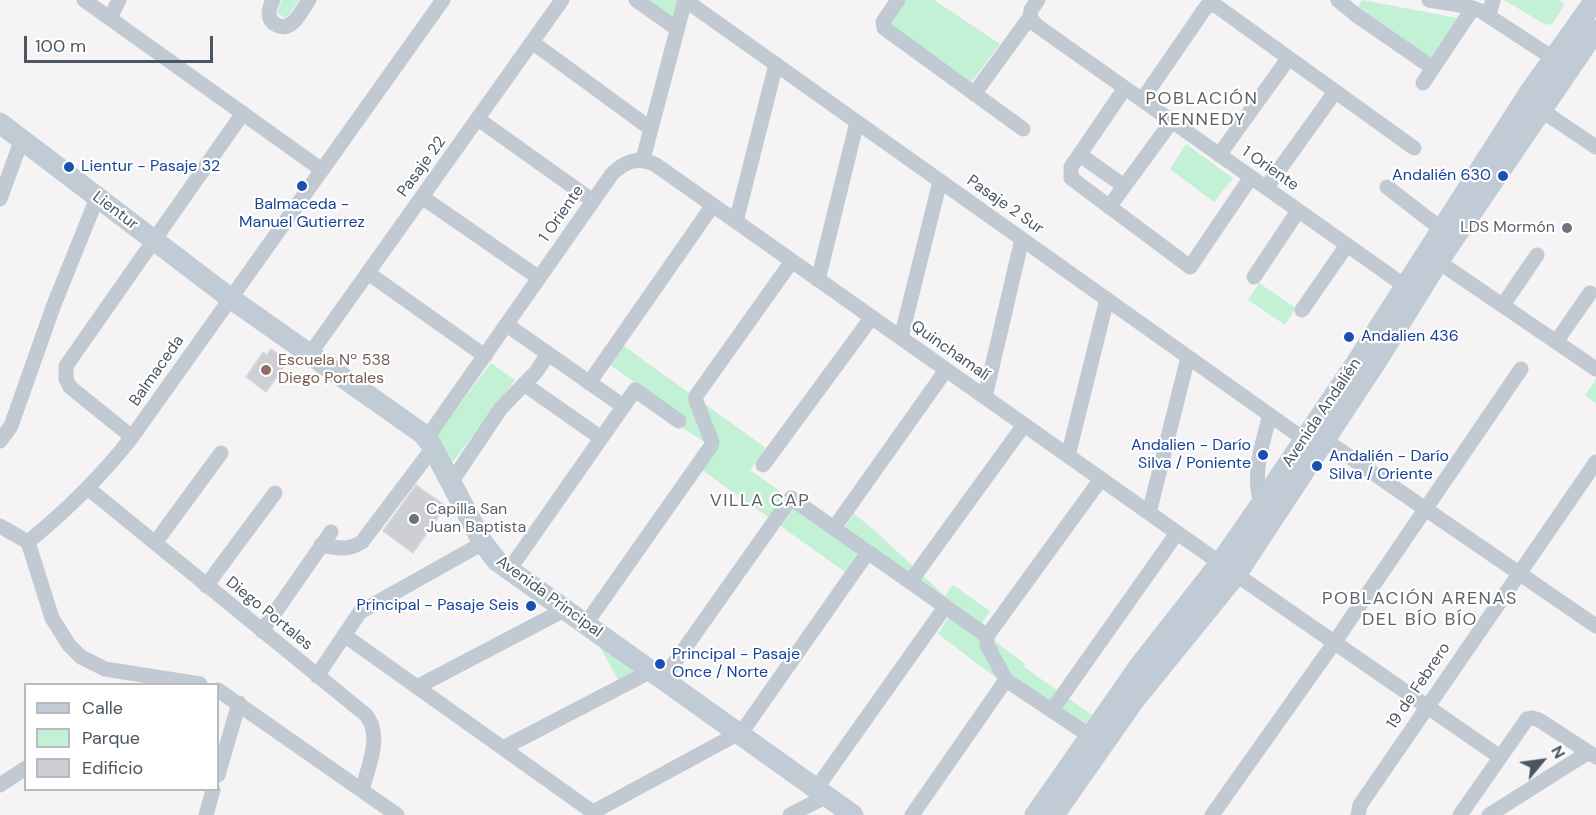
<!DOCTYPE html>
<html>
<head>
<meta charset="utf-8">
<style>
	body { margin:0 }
	#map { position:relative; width:1596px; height:815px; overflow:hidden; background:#f5f3f3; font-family:"DM Sans",sans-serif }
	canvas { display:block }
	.legend { position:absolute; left:24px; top:683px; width:195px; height:108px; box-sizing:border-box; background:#fff; border:2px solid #b7bbc0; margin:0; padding:8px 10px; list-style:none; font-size:18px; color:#4a5661 }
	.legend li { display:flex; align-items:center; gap:12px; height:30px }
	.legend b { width:30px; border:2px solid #b7bbc0 }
	.north { position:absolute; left:1512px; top:731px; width:60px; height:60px; -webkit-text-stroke:4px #fff; paint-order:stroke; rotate:61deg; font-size:16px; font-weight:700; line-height:24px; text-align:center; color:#4a5661 }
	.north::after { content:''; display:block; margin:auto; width:21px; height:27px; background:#4a5661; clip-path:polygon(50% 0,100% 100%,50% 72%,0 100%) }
	.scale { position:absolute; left:24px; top:36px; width:189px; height:27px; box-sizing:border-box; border:3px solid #4a5661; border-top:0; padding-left:8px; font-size:18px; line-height:21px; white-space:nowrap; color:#4a5661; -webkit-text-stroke:4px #fff; paint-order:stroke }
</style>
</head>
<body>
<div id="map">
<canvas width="1596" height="815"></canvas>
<ul class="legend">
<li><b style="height:8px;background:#c1cbd6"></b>Calle</li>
<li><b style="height:16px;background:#c3f1d5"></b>Parque</li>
<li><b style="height:16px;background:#cdcfd5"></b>Edificio</li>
</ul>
<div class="north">N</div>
<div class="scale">100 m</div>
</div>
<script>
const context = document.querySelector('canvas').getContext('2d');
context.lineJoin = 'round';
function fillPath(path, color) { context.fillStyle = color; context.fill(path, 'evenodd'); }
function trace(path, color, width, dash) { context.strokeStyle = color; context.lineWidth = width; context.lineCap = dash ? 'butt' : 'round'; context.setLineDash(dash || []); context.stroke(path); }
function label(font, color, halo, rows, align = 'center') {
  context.font = font + ' "DM Sans",sans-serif'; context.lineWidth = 4.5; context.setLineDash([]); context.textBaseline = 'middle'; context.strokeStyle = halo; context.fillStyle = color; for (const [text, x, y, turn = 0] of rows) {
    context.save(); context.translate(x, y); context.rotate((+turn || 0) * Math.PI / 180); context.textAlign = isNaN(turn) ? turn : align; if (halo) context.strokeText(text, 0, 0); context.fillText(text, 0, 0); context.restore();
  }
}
fillPath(new Path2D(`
	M282,0H299L286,19L277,12Z
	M648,0H678L673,19Z
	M905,0H934L1000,44L970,84L887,25Z
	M1362,0L1458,18L1430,58L1358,8Z
	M1504,0H1558L1565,4L1553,23L1546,25Z
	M1186,144L1233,178L1214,202L1170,169Z
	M1259,283L1296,308L1285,325L1248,300Z
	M621,344L766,448L750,470L781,492L779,495L838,537L854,514L872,528L945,596L953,585L990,611L979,629L1025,664L1024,667L1092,715L1084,725L999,680L938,634L950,615L857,553L845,572L702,470L715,449L636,398L642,388L609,364Z
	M491,363L515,380L452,463L437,435Z
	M1596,379V404L1585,395Z
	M599,646L637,674L620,683Z`), '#c3f1d5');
const building = new Path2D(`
	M271,349L283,357L281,360L286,364L266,392L246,377L263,352L267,355Z
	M416,485L446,506L413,553L383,531Z`);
fillPath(building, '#cdcfd5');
trace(building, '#d7d9de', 1.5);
trace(new Path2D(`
	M84,0L322,170
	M273,0C271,4 269,9 269,14C270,25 283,30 291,24C298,19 304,7 309,0
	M636,0L677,29
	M685,0L1305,440
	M898,0L883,22L884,28L1023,129
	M1338,0L1356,15L1433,68
	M1429,0L1465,6L1481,11L1562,64
	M1489,15L1493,0
	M1030,17L1036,25L1405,286
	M110,18L119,0
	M532,42L651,129
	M1423,83L1473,8
	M1125,88L1071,167V178L1190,267L1251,177
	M974,94L1030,17L1031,10L1038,0
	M1142,100L1204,10L1207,6L1215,5L1414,148
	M1541,110L1596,147
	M478,119L593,201
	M1080,155L1124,186
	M1219,155L1288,59
	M643,159L685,0
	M1387,187L1449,235
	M1266,188L1335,92
	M422,197L539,278
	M0,199L22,139
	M1109,207L1172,121
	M736,222L776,64
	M1430,256L1596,369
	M368,273L485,356
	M1254,277L1298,211
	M818,280L857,122
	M1503,305L1537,255
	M1302,310L1347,245
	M507,325L623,406
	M901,338L940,181
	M1556,342L1590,293
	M310,354L562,0
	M589,383L713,205
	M524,384L601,438
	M985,397L1022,239
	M132,437L70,387L66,379V366L243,113
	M426,439L612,174C625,161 639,156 656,165L1247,582L1500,757
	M1325,440L1596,626
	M0,441L11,426L53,307L97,198
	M1068,456L1107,299
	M763,465L872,317
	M450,484L501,408L536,372L548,354
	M89,489L366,715C383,736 368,767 362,790
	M1261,504C1252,474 1262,444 1270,415
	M1149,513L1188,357
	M0,526L28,542
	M834,528L946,370
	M28,542C67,510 101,477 132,437L443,0
	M28,542L52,618L69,645L81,657L105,669L200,684
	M155,543L221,453
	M321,545C336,548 348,551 362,542L432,449
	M509,570L635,390L679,421
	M910,582L1024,425
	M206,586L275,493
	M585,625L711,446L712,442L696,401V396L792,261
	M262,631L331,532
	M344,635L597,815
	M987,636L1101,479
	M987,636V645L1006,680L1090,736
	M317,676L360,612L483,543
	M663,679L791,498L987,636
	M417,687L564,610
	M218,690L397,815
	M1052,710L1177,533
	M503,748L651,671
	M218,775L239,703
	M0,785L26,768
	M816,789L945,607
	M593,812L739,733L746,726L868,552
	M206,815L213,790
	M790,815L827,796
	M912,815L1006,680
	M1212,815L1334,643L1521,369
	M1358,815L1360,805L1596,462
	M1460,815L1527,719L1533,718L1539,720L1596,757
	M1489,815L1589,752`), '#c1cad2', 15);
trace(new Path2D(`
	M0,123L230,298L423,434L430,443L483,543L497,561L853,815
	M1035,815L1140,665L1220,563L1261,504L1360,357L1531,90L1595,0
	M1054,815L1133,702L1236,575L1378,359L1438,262L1596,30`), '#c1cbd6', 21);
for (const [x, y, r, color] of [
	[69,167,6,"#1a4fb4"],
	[1503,176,6,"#1a4fb4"],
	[302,186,6,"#1a4fb4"],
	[1567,228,6,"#6b7280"],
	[1349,337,6,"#1a4fb4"],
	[266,370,6,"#8d6e63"],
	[1263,455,6,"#1a4fb4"],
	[1317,466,6,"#1a4fb4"],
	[414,519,6,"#6b7280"],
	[531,606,6,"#1a4fb4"],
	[660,664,6,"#1a4fb4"]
]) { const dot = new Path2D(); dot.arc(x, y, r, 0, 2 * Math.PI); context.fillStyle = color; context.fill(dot); trace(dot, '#fff', 2); }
label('16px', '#164399', '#fff', [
	["Lientur - Pasaje 32",81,167],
	["Andalién 630",1491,176,"right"],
	["Balmaceda -",302,205,"center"],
	["Manuel Gutierrez",302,223,"center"],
	["Andalien 436",1361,337],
	["Andalien - Darío",1251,446,"right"],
	["Silva / Poniente",1251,464,"right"],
	["Andalién - Darío",1329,457],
	["Silva / Oriente",1329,475],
	["Principal - Pasaje Seis",519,606,"right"],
	["Principal - Pasaje",672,655],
	["Once / Norte",672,673]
], 'left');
label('16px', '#4a5661', '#fff', [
	["Pasaje 22",422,167,-54],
	["1 Oriente",1270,169,35],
	["Pasaje 2 Sur",1005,205,35],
	["Lientur",115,211,37],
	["1 Oriente",562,214,-55],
	["Quinchamalí",950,351,35],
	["Balmaceda",157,371,-55],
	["Avenida Andalién",1322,413,-56],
	["Avenida Principal",549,597,36],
	["Diego Portales",269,614,39],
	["19 de Febrero",1419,686,-56]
]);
label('16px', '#5b616d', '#fff', [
	["LDS Mormón",1555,228],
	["Capilla San",426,510,"left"],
	["Juan Baptista",426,528,"left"]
], 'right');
label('16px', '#785e54', '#fff', [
	["Escuela Nº 538",278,361],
	["Diego Portales",278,379]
], 'left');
context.letterSpacing = '1.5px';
label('18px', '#5f6368', '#fff', [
	["POBLACIÓN",1202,99],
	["KENNEDY",1202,120],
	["VILLA CAP",760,501],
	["POBLACIÓN ARENAS",1420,599],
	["DEL BÍO BÍO",1420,620]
]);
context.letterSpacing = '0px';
</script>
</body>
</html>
